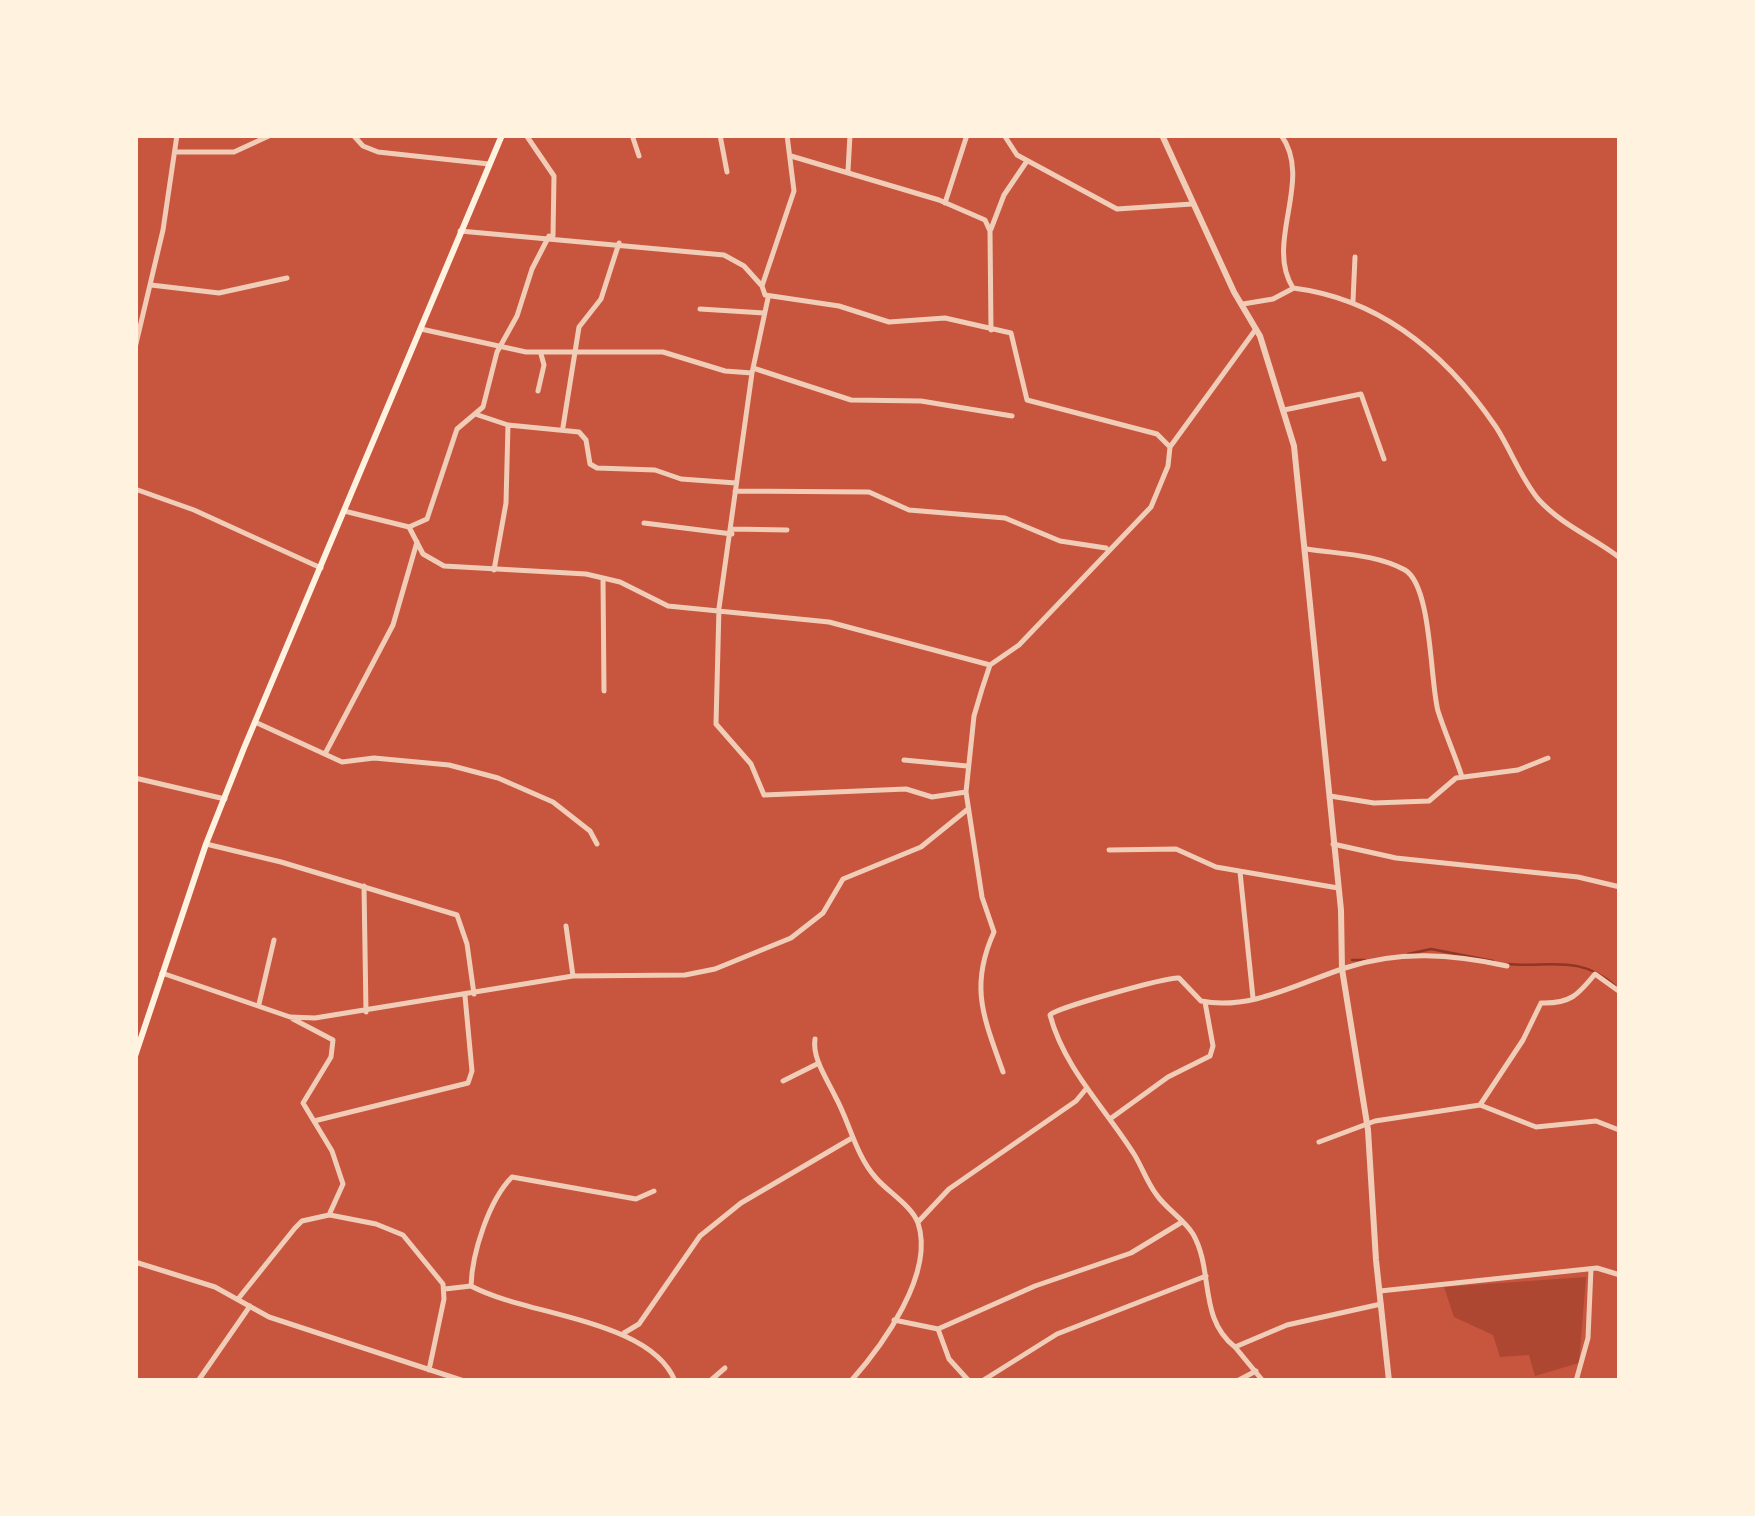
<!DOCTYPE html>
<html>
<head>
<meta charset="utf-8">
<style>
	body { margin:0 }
	#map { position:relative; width:1755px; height:1516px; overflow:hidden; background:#c8553d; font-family:"Playfair Display",serif }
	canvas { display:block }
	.frame { position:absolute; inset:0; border:138px solid #fff3e0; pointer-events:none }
</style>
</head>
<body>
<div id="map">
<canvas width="1755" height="1516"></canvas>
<div class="frame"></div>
</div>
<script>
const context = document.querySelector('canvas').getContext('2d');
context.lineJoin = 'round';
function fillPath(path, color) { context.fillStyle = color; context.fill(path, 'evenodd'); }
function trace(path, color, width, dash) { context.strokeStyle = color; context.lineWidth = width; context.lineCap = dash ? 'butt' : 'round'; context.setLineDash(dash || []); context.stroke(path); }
fillPath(new Path2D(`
	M1586,1277L1579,1363L1535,1376L1529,1355L1500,1357L1493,1335L1454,1317L1444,1287Z`), '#ae4732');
trace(new Path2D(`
	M1408,954L1431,949L1493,961
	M1352,960H1365
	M1506,964C1548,968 1581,954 1615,986`), '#8f3625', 2.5);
trace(new Path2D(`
	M353,135L363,146L378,152L489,164
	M526,135L554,176L553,236
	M632,135L639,156
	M720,135L727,172
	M787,135L794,191L762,286L765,295L839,306L889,322L945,318L1011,333L1027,400L1157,434L1170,447L1168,466L1151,507L1019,645L990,665L982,689L974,716L966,792L982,897L994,932C969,987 984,1018 1003,1072
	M1004,135L1017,155L1117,209L1192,204
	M1281,135C1314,180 1264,242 1293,288C1381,299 1447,355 1496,427C1511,450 1521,479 1539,500C1563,526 1593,537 1620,558
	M175,152H234L271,135
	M791,156L939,200L985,220L990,231L991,330
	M848,171L850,135
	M945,203L967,135
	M991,229L1004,195L1027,161
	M460,231L724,255L744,266L762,286
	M151,285L219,293L287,278
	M768,298L752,373L719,608L716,724L751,764L764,795L906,789L932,797L966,792
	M1353,301L1355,257
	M1243,304L1273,299L1292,289
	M700,309L764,313
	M421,329L526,352H663L725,371L752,373
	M135,348L163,230L177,135
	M753,368L851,400L921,401L1012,416
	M538,391L544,365L541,354
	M1284,410L1361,394L1384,459
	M478,415L508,425L579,432L586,440L590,464L597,468L655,470L681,479L736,483
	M563,427L579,327L601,299L619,243
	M1170,447L1256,329
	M135,489L194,510L321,568
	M735,491L869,492L909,510L1005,518L1060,541L1106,548
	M344,511L409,527L427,519L457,429L483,407L497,352L517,316L532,269L549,236
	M644,523L732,534
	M409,527L423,554L444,566L586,574L620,582L668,606L829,622L990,665
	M732,529L787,530
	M1307,549C1339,554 1376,554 1405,570C1432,586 1430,682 1438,711C1445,733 1455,755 1462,777
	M494,570L506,503L508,425
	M603,578L604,691
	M255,722L342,762L374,758L449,765L498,778L553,802L590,831L597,844
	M326,752L393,625L417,542
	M904,760L967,766
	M135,778L225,799
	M1330,796L1374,803L1429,801L1456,778L1518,770L1548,758
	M206,844L281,862L457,915L467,944L474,994
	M1333,844L1396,858L1578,877L1620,887
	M1109,850L1176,849L1216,867L1338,888
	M1240,872L1253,998
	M364,886L366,1012
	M566,926L573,976
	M162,973L290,1017L315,1018L573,976L685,975L715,969L791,938L823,913L843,879L921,847L968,809
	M259,1004L274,940
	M815,1039C812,1058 827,1079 835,1096C850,1123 855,1154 876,1178C888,1192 912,1206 918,1223C935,1274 882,1346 851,1381
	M783,1081L819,1063
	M1480,1105L1536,1127L1596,1121L1619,1130
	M1110,1119L1168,1077L1210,1056L1213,1046L1205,1002
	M314,1121L468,1083L472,1071L465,996
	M1319,1142L1375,1121L1480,1105L1523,1040L1541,1003C1570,1004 1578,995 1595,974L1620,992
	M654,1191L636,1199L512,1177C489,1200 472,1253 471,1286C527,1316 650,1319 675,1381
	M330,1215L376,1224L403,1235L443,1284L444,1299L429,1370
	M918,1222L949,1189L1076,1101L1086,1089
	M135,1262L215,1287L269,1317L464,1381
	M445,1289L471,1286
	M1380,1291L1597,1268L1620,1275
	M238,1299L295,1228L302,1221L329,1215L343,1184L332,1151L303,1103L331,1057L333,1040L293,1019
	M1381,1304L1287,1325L1235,1347C1198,1318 1214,1271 1193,1234C1184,1219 1166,1209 1156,1194C1147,1182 1142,1167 1134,1154C1105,1108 1064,1068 1050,1015C1055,1008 1167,977 1179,978L1201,1001C1250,1011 1299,983 1345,968C1399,950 1452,954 1507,966
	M894,1320L938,1329L1035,1286L1131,1253L1182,1222
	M938,1329L949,1359L969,1381
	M624,1333L639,1324L700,1236L741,1203L852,1138
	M1235,1347L1263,1381
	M198,1381L250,1306
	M710,1381L725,1368
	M982,1381L1057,1334L1206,1276
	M1237,1381L1256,1371
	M1576,1381L1588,1338L1591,1269`), '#f1ccb7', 5);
trace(new Path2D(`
	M1162,135L1234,292L1260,336L1294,446L1341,910L1342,969L1368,1130L1376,1260L1389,1381`), '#f1ccb7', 6);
trace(new Path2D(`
	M135,1056L206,844L244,748L502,135`), '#fff3e0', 6);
</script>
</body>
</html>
